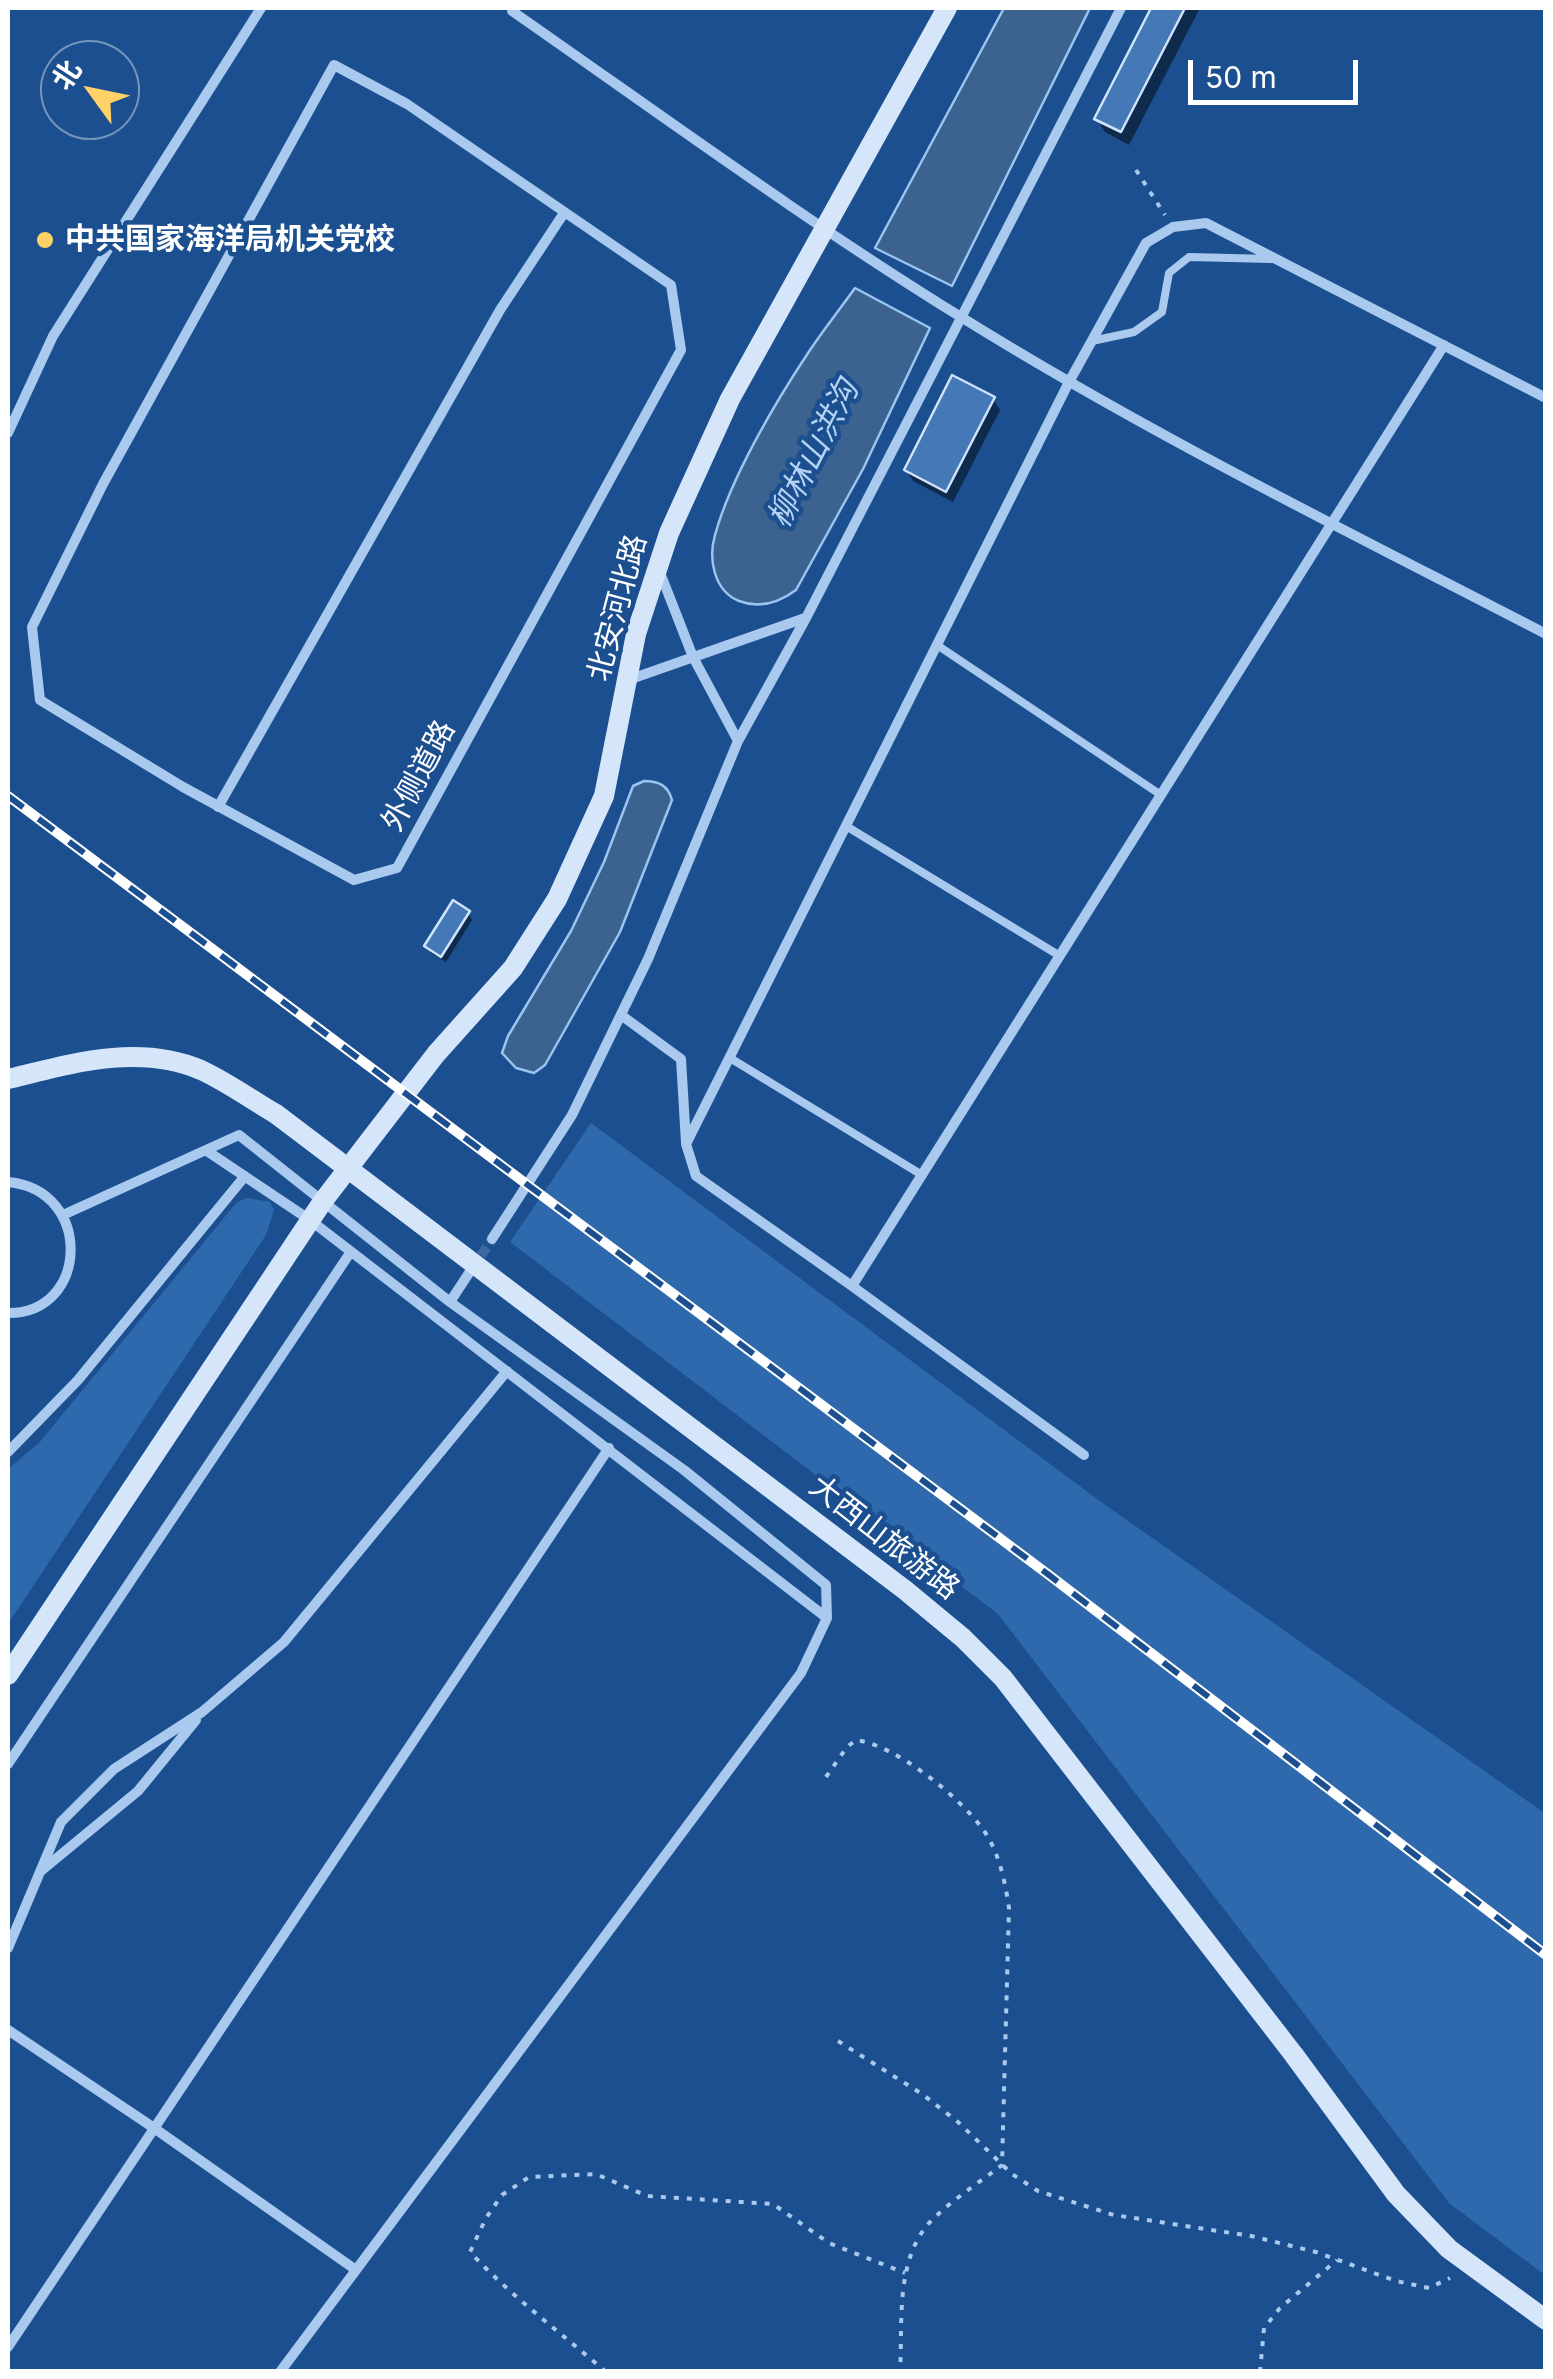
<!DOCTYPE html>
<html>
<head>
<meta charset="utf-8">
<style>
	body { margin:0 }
	#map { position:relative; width:1553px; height:2379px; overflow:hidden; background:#1b4f8f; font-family:Inter,"Noto Sans SC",sans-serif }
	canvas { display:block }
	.frame { position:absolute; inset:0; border:10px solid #fff; pointer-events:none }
	.north { position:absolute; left:40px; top:40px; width:100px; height:100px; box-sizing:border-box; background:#1b4f8f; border:2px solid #7695bc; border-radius:50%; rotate:303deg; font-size:28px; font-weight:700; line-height:40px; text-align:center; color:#fff }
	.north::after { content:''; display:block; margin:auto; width:35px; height:45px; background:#ffd166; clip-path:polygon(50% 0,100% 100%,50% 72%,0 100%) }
	.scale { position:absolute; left:1188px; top:60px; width:170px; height:45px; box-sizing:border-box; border:5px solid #fff; border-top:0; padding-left:12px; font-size:30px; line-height:35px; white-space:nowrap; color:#fff; -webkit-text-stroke:8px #1b4f8f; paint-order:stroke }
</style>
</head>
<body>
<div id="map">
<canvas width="1553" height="2379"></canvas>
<div class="frame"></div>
<div class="north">北</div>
<div class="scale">50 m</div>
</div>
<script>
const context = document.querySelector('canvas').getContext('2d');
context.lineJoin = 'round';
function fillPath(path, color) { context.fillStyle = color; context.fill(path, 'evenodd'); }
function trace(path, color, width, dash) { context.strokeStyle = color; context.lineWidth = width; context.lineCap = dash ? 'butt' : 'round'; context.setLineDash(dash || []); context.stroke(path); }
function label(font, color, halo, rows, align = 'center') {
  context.font = font + ' Inter,"Noto Sans SC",sans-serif'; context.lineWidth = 9; context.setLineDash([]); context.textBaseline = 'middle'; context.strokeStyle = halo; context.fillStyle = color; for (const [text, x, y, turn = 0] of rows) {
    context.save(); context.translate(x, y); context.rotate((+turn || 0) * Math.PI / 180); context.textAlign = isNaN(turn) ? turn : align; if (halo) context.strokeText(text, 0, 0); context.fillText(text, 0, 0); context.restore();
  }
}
fillPath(new Path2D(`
	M591,1123L1104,1504L1543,1812L1545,1810V2275L1449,2203L998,1614L510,1242Z
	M247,1198L270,1202L274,1210L266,1235L8,1624V1469L39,1443L237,1202Z`), '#2e69ad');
const water = new Path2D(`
	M1004,8H1090L952,286L875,248Z
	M855,288L930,328L863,469L796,590C780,602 760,609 739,601C714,591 708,559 715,535C731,477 776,401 810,350C824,329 840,309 855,288Z
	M644,781C658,781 668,785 672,800L620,932L545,1065L534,1073L516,1068L502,1053L508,1036L571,931L604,862L633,786Z`);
fillPath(water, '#3c6290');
trace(water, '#9cc4f0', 2.5);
fillPath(new Path2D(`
	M1155,8H1200L1129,145L1105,132L1097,119Z
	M993,399L1000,410L953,502L913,481L906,470Z
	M468,913L472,920L446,962L431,953L427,946Z`), '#0007');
const building = new Path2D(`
	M1151,8H1185L1121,132L1094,119Z
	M952,375L995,397L946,492L904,470Z
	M453,900L470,911L441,957L424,946Z`);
fillPath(building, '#4478b7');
trace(building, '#cfe3fa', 2.5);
trace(new Path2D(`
	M473,1268L492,1239`), '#3d69a0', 10, [10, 5]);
trace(new Path2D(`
	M1136,170L1165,215
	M826,1777L847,1747L856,1740C897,1746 957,1795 982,1828C999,1851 1005,1881 1009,1908L1002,2165C980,2182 955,2198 935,2217C894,2255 903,2321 900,2372
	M838,2041L922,2094L958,2122L1012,2174L1038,2191L1114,2215L1251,2236L1316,2252L1396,2281L1429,2288L1450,2278
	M606,2372C560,2332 512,2297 470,2252L486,2218L502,2195L529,2177L596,2174L647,2196L773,2204L829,2243L905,2273
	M1260,2372L1264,2328L1280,2308L1337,2260`), '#a9c9ee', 4, [5, 8]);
trace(new Path2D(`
	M1092,341L1134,332L1162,312L1169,273L1189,257L1271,259
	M937,645L1161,795
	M846,826L1060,956
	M730,1058L922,1175`), '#a9c9ee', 8);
trace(new Path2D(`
	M512,11C660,114 807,222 961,317C1149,434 1349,532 1546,634
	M334,65L407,104L671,285L681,350L397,868L354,880L183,787L40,700L32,627L103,484Z
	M8,433L53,336L261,8
	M659,570L693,657L738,741
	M628,680L805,618
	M218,807L500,310L564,213
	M621,1015L681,1059L686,1143
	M207,1151L310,1220L827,1618
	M8,1182C94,1190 89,1314 8,1313
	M63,1215L239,1135L450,1302L684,1470L826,1585L827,1618L801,1673L280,2372
	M492,1239L572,1115L648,959L738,741L806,618L1121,8
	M852,1286L1444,345
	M450,1302L469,1273
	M8,1452L78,1380L245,1176
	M1084,1455L852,1286L696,1176L686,1144L1069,382L1146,243L1173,227L1206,223L1546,398
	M8,1764L350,1253
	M41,1871L138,1791L196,1720
	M8,1948L61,1822L114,1769L202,1712L284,1642L507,1371
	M8,2030L154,2128L356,2270
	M8,2347L609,1448`), '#a9c9ee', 10);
trace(new Path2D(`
	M8,1079C70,1064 138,1043 201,1070C227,1082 252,1100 276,1114L905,1590L963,1638L1003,1678L1294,2055L1396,2194L1449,2249L1546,2320
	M8,1675L323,1201L436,1054L513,968L557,899L604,796L636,634L669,533L730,399L947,8`), '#d6e6fa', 20);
const rail = new Path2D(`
	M8,796L1049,1575L1546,1955`);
trace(rail, '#fff', 10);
trace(rail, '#1b4f8f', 6, [19]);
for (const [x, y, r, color] of [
	[45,240,10,"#ffd166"]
]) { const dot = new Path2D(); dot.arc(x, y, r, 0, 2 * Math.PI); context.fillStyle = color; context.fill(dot); trace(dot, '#1b4f8f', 4); }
label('bold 30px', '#fff', '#1b4f8f', [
	["中共国家海洋局机关党校",65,240]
], 'left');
label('30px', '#fff', '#1b4f8f', [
	["北安河北路",618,608,-75],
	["外侧道路",419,776,-62],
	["大西山旅游路",884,1538,38]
]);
label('italic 32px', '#b5d3f5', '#1b4f8f', [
	["柳林山洪沟",814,454,-63]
]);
</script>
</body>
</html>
